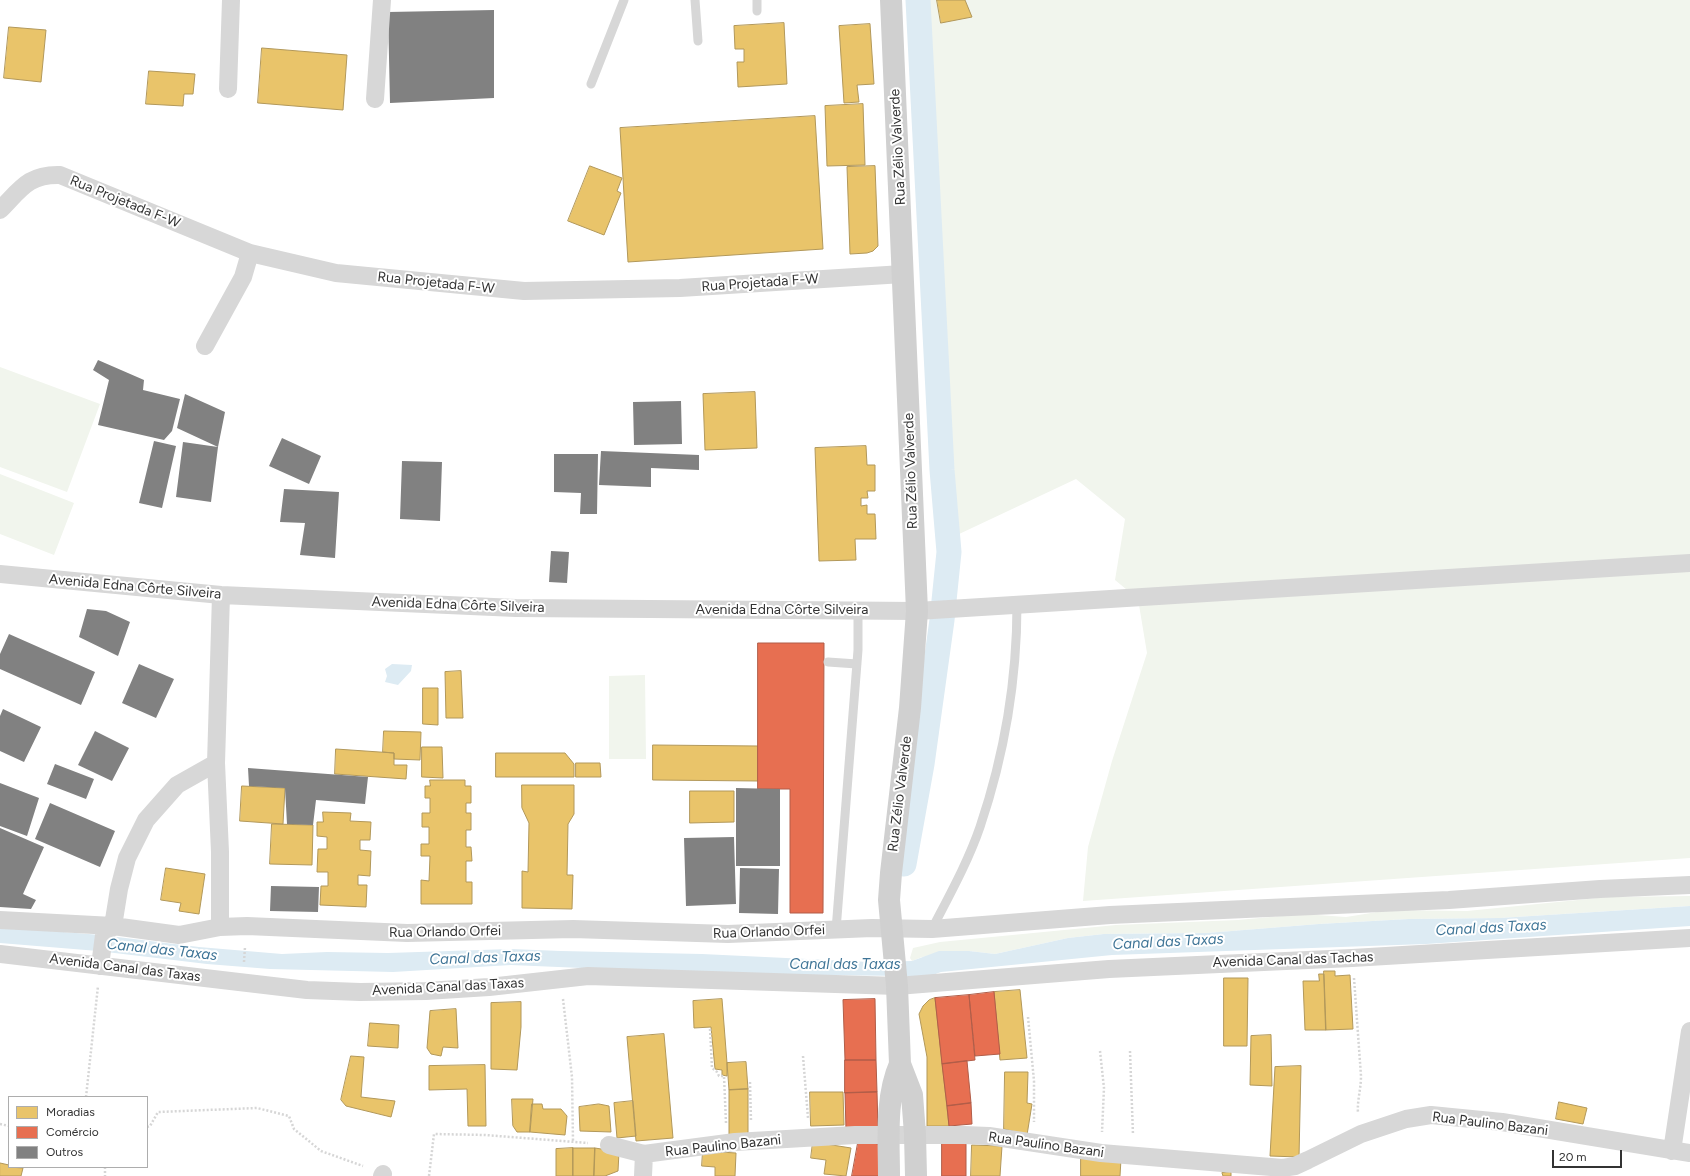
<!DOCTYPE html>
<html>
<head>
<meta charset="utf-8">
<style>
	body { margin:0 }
	#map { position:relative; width:1690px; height:1176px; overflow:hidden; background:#fff; font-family:Figtree,sans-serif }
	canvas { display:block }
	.legend { position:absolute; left:8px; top:1096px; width:140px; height:72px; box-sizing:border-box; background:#fff; border:1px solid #adadad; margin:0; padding:5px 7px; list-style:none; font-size:12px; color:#333 }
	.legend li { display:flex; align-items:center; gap:8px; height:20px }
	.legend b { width:20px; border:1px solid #adadad }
	.scale { position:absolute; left:1552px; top:1150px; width:70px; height:18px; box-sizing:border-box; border:2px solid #333; border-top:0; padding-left:5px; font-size:12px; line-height:14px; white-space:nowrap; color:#333; -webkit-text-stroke:3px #fff; paint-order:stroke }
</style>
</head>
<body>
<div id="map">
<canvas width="1690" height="1176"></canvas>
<ul class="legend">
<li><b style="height:11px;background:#e9c46a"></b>Moradias</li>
<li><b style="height:11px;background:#e76f51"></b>Comércio</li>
<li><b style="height:11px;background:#818181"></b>Outros</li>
</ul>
<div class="scale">20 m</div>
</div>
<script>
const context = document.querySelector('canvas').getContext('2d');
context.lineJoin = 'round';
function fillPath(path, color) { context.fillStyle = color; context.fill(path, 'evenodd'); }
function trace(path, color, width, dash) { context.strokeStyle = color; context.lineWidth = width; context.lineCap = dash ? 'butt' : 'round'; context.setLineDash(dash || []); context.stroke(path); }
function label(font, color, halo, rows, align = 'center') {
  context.font = font + ' Figtree,sans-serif'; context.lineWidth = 4; context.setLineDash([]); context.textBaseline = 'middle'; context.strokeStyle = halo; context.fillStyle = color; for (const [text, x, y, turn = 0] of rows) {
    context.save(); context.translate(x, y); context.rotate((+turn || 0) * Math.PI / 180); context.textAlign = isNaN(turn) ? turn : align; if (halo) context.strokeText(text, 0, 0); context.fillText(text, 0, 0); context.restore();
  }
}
fillPath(new Path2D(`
	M925,0H1690V858L1083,901L1088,847L1112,761L1147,653L1138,599L1115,580L1125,519L1076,479L957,535Z
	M0,367L100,404L67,492L0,467Z
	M0,474L74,503L54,555L0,534Z
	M645,675L646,759H609V676Z
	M1690,896V906L1500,918L1409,919L1319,924L1207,933L1104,934L1068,938L995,954L969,951L922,957L912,961L910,958L913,948L940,942L1116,925L1238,920L1303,914L1346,917L1390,910L1467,911L1608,897Z`), '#f1f5ed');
fillPath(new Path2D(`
	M392,664L412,665L411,671L398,685L385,682L387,676L385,669Z
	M1690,906V926L1426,944L1112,955L941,972L919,980L908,976L724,974L511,965L393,972L270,969L207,964L98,951L0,943V927L101,935L199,947L282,954L327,952L388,953L511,949L561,951L702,954L870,962L912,961L939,951H969L995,954L1068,938L1104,934L1207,933L1319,924L1409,919L1500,918Z`), '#ddebf3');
const homes = new Path2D(`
	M937,0H965L972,17L941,23Z
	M784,23L787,84L738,87L737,62H744V49H735L734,26Z
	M870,24L874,84L857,85L859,102L844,103L839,26Z
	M9,27L46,30L41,82L4,78Z
	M262,48L347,55L343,110L258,103Z
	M149,71L195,74L193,94H184L183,106L146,104Z
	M863,104L865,165L827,166L825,106Z
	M815,116L823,249L628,262L620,128Z
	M590,166L622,178L617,191L621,193L604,235L568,221Z
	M875,166L878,246L873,251L867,253L850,254L847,167Z
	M755,392L757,448L705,450L703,394Z
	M866,446L867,465H875V491H867L868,498H861V506L867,505V514H875L876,539H855L856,560L819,561L815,448Z
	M461,671L463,718H446L445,672Z
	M423,688H438V725L423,724Z
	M384,731L421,732L420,760L394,759V753L383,752Z
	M653,745L758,746V781L653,780Z
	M422,747H442L443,778L422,777Z
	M336,749L394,753V765H407L406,779L335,774Z
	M496,753H565L574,764V777H496Z
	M576,763H600L601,777H576Z
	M430,780H465V786H471V803H466V813H471V830H466V847H471L472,861H466V882H472V904H421V880L429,881L430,856H421V844H429V827H422V813H430V798H425V786H430Z
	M522,785H574V814L568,824L567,875H573L572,909L522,908V871L528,872L529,823L522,808Z
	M242,786L285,788L283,824L240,821Z
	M690,791H734V822L690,823Z
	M323,812L351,813L350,821L371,822L370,840H360V850L371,851L370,876L358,875V885H367L366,907L320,905L321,886H328V872H317L318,849H327V837L317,836V822H323Z
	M272,824L313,825L312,865L270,864Z
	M166,868L205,874L199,914L179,911L181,903L161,900Z
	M1324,971H1335V976L1350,975L1353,1029L1326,1030Z
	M1319,974H1324L1326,1030H1305L1303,981H1319Z
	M1224,978H1248L1247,1046H1224Z
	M1020,990L1027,1058L1000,1060L994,992Z
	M935,998L949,1126H927V1057L919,1014L923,1006L929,1000Z
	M722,999L727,1063V1076L722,1075V1070L715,1069L711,1027L694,1028L693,1001Z
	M521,1002V1027L517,1070L491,1069V1003Z
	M456,1009L458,1048L443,1047L441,1056L431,1054L427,1048L430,1011Z
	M370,1023L399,1025L398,1048L368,1046Z
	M664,1034L673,1138L636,1141L627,1037Z
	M1271,1035L1272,1086L1250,1085L1251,1036Z
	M351,1056L364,1057L361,1097L395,1101L391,1117L346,1106L341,1100Z
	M746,1062L748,1089L729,1090L727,1063Z
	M485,1065L486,1126H468L467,1089L429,1090V1066Z
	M1301,1066L1299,1157L1270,1156L1275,1067Z
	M1005,1072H1028L1027,1103L1032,1104L1027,1135L1004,1129Z
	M748,1089V1136H729V1090Z
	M810,1092H843L844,1125L811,1126Z
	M512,1099H533L530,1132H517L513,1126Z
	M633,1101L636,1136L617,1138L614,1103Z
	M1559,1102L1587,1108L1583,1124L1556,1119Z
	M532,1104H542L543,1109H561L567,1116L565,1135L530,1132Z
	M599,1104L609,1106L611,1132L580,1131L579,1107Z
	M813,1142L851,1148L846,1176L824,1174L826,1160L811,1158Z
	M972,1145L1002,1146L1000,1176H971Z
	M573,1148H595L594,1176H573Z
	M573,1148V1176H556V1149Z
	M595,1148L619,1152L618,1171L605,1176H594Z
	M703,1151L736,1153L735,1176H715V1167L702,1166Z
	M1081,1158L1121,1159L1120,1176H1081Z
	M0,1163L9,1165V1167L23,1168L21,1176H0Z
	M1231,1172V1176H1223L1222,1173Z`);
fillPath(homes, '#e9c46a');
trace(homes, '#b2985a', 1);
const shops = new Path2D(`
	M758,643H824L823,913H790V789H758Z
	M994,992L1000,1054L975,1056L969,995Z
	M969,995L975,1060L942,1064L935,998Z
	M875,999L876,1060H845L843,1000Z
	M845,1060H876L877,1092L845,1093Z
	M967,1061L971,1103L947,1106L942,1064Z
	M877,1092L878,1129L846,1130L845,1093Z
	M971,1103L972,1124L949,1126L947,1106Z
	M942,1142H966V1176H942Z
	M858,1143H875L881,1146L879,1176H852Z`);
fillPath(shops, '#e76f51');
trace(shops, '#b15d48', 1);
trace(new Path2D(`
	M904,864L922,764L942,620L949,552L942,470L918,0`), '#ddebf3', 25);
fillPath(new Path2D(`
	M494,10V98L390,103L388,12Z
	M98,360L144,380L143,390L180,399L172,431L164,440L98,425L109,380L93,370Z
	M185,394L225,412L218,447L211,502L176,497L183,442L218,447L177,428Z
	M681,401L682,444L634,445L633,402Z
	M282,438L321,456L309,484L269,466Z
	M154,441L176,446L162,508L139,503Z
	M601,451L699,455V470L651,468V487L599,485Z
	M554,454H598L597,514H580L581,493L554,492Z
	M402,461L442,462L440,521L400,519Z
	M284,489L339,492L335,558L300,555L305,523L280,522Z
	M551,551L569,552L567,583L549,582Z
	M87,609L106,611L130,622L118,656L79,637Z
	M9,634L95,672L81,705L0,669V654Z
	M139,664L174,679L156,718L122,703Z
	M3,709L41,727L24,762L0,751V716Z
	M95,731L129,748L112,781L78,765Z
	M55,764L94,779L86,799L47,784Z
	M248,768L368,777L365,804L316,800L313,825L287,824L285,788L249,786Z
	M0,783L39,798L27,836L0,826Z
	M736,788L780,789V866H736Z
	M50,803L115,831L100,867L35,839Z
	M0,828L44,847L23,894L36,900L31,909L0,907Z
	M734,837L736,904L686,906L684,838Z
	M740,868L779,869L778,914L739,913Z
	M271,886L319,887L318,912L270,911Z`), '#818181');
trace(new Path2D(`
	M244,962L245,947
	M1354,978L1361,1076C1361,1089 1357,1101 1358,1113
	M563,999L572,1077L573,1142
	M1028,1017L1034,1081V1122
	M710,1029L712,1068L717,1072L719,1076H724L726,1123
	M1100,1051L1104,1088L1102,1132
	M1130,1051L1133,1135
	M803,1056L808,1118
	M750,1082L751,1121
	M86,1097L98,986
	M0,1124L9,1126
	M147,1127L150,1126L158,1112L257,1108L289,1116L294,1129L321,1151L363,1166
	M105,1167V1176
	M429,1176L434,1134L485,1135L588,1143`), '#d6d6d6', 2.5, [2, 2]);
trace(new Path2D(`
	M695,0L698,41
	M757,0V11
	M591,84L624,0
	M828,662L857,664
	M932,929C949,896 968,862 980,827C1004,756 1017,680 1017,604
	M836,930L858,650V610`), '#d7d7d7', 9);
trace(new Path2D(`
	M228,89L231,0
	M375,99L382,0
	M0,210C20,190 28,174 60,175L250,253L336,273L524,291L680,288L903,274
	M205,346L243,277L250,253
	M0,574L221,595L516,608L917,611L1690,563
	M0,920L113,926L179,935L220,927L247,926L407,933L573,929L728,934L872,928L932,929L1110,915L1449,900L1600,889L1690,885
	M220,927V852L216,763L221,595
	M0,954L307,990L360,992L426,991L489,987L588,976L897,986L1109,969L1352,958L1690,938
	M100,966L104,935L113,926L119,889L127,858L146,820L177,785L216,763
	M609,1145L644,1154L735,1142L855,1135H964L989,1136L1101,1153L1283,1168L1295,1166L1308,1160L1361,1134L1406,1119L1431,1115L1502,1122L1690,1153
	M1672,1151L1690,1031
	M382,1176L383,1174
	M643,1176L644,1154`), '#d7d7d7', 18);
trace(new Path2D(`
	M891,0L917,611L910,708L891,873L889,900L897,986L900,1064L912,1095L915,1134L916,1176
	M889,1176C889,1140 885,1098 900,1064`), '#d0d0d0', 22);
label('14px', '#333', '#fff', [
	["Rua Zélio Valverde",898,147,-93],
	["Rua Projetada F-W",125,202,22],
	["Rua Projetada F-W",436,283,6],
	["Rua Projetada F-W",760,283,-4],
	["Rua Zélio Valverde",911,471,-92],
	["Avenida Edna Côrte Silveira",135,587,5],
	["Avenida Edna Côrte Silveira",458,605,2],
	["Avenida Edna Côrte Silveira",782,610],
	["Rua Zélio Valverde",900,794,-83],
	["Rua Orlando Orfei",445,932,-1],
	["Rua Orlando Orfei",769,932,-2],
	["Avenida Canal das Tachas",1293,960,-2],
	["Avenida Canal das Taxas",125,968,7],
	["Avenida Canal das Taxas",448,987,-3],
	["Rua Paulino Bazani",1490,1124,7],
	["Rua Paulino Bazani",1046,1145,8],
	["Rua Paulino Bazani",723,1146,-6]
]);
label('italic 15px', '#3f7597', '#fff', [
	["Canal das Taxas",1491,928,-3],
	["Canal das Taxas",1168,942,-3],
	["Canal das Taxas",162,950,6],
	["Canal das Taxas",485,958,-2],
	["Canal das Taxas",845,965]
]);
</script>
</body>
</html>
